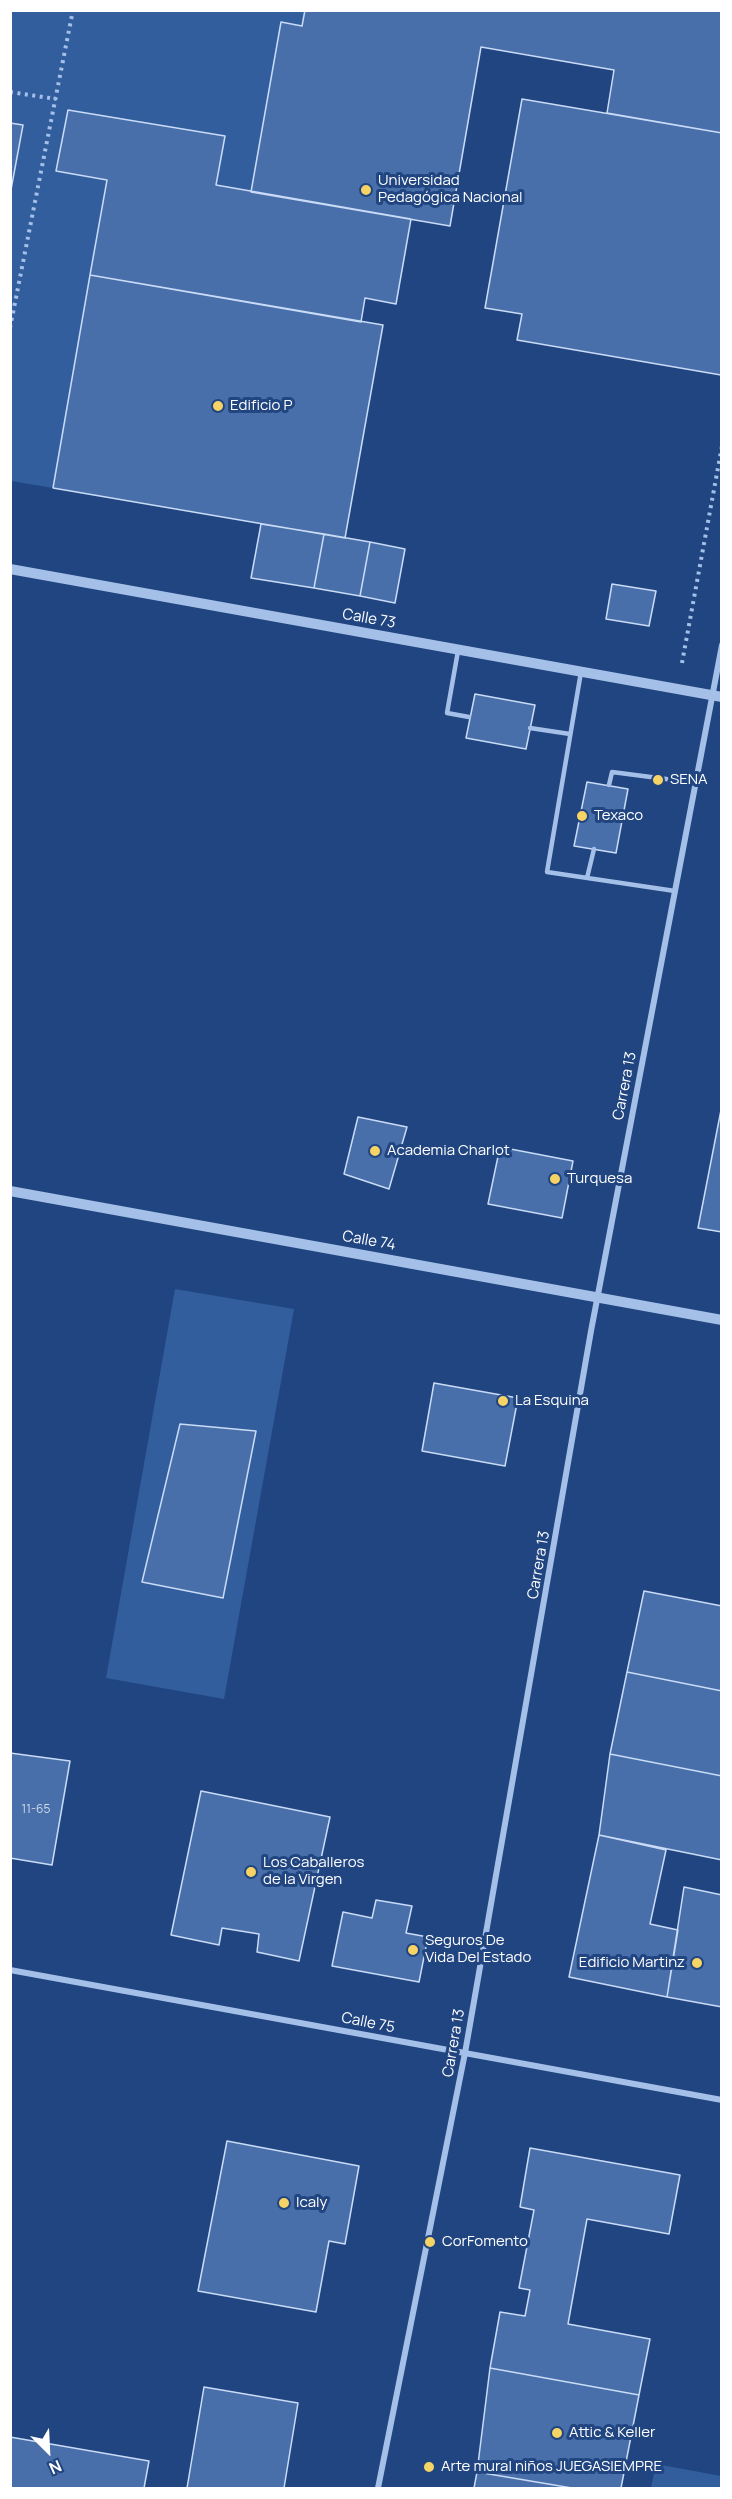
<!DOCTYPE html>
<html>
<head>
<meta charset="utf-8">
<style>
	body { margin:0 }
	#map { position:relative; width:732px; height:2499px; overflow:hidden; background:#204580; font-family:Manrope,sans-serif }
	canvas { display:block }
	.frame { position:absolute; inset:0; border:12px solid #fff; pointer-events:none }
	.north { position:absolute; left:18px; top:2421px; width:60px; height:60px; -webkit-text-stroke:4px #204580; paint-order:stroke; rotate:156deg; font-size:16px; font-weight:700; line-height:24px; text-align:center; color:#fff }
	.north::after { content:''; display:block; margin:auto; width:21px; height:27px; background:#fff; clip-path:polygon(50% 0,100% 100%,50% 72%,0 100%) }
</style>
</head>
<body>
<div id="map">
<canvas width="732" height="2499"></canvas>
<div class="frame"></div>
<div class="north">N</div>
</div>
<script>
const context = document.querySelector('canvas').getContext('2d');
context.lineJoin = 'round';
function fillPath(path, color) { context.fillStyle = color; context.fill(path, 'evenodd'); }
function trace(path, color, width, dash) { context.strokeStyle = color; context.lineWidth = width; context.lineCap = dash ? 'butt' : 'round'; context.setLineDash(dash || []); context.stroke(path); }
function label(font, color, halo, rows, align = 'center') {
  context.font = font + ' Manrope,sans-serif'; context.lineWidth = 6; context.setLineDash([]); context.textBaseline = 'middle'; context.strokeStyle = halo; context.fillStyle = color; for (const [text, x, y, turn = 0] of rows) {
    context.save(); context.translate(x, y); context.rotate((+turn || 0) * Math.PI / 180); context.textAlign = isNaN(turn) ? turn : align; if (halo) context.strokeText(text, 0, 0); context.fillText(text, 0, 0); context.restore();
  }
}
fillPath(new Path2D(`
	M10,11H305L302,26L281,23L251,192L216,185L225,136L68,110L57,171L107,180L53,488L11,481L10,196L23,125L11,123Z
	M175,1289L294,1309L224,1699L106,1678Z
	M656,2464L721,2476V2488H651Z`), '#335e9e');
const building = new Path2D(`
	M305,10H722V133L607,113L614,70L481,47L450,226L251,192L281,22L302,26Z
	M522,99L722,133L721,375L517,340L522,314L485,308Z
	M68,110L225,136L216,185L411,219L396,304L365,298L361,322L90,275L107,180L56,171Z
	M10,123L23,125L10,195Z
	M90,275L383,325L345,538L53,488Z
	M261,524L324,534L314,588L251,578Z
	M324,534L370,542L360,596L314,588Z
	M370,542L405,549L395,603L360,596Z
	M612,584L656,591L649,626L606,619Z
	M475,694L535,705L526,749L466,738Z
	M587,782L628,789L616,853L574,846Z
	M722,1105V1232L698,1228Z
	M358,1117L407,1127L389,1189L344,1174Z
	M500,1147L573,1161L562,1218L488,1204Z
	M434,1383L518,1398L505,1466L422,1451Z
	M180,1424L256,1431L223,1598L142,1582Z
	M644,1591L722,1606V1691L627,1672Z
	M627,1672L722,1691V1776L610,1754Z
	M10,1753L70,1761L52,1865L10,1858Z
	M610,1754L722,1776V1860L599,1835Z
	M201,1791L330,1817L299,1961L257,1952L259,1934L222,1928L219,1945L171,1935Z
	M599,1835L666,1850L650,1924L678,1930L667,1997L569,1977Z
	M684,1887L722,1895V2007L667,1997Z
	M376,1900L412,1906L406,1933L428,1937L419,1982L332,1966L343,1912L372,1918Z
	M227,2141L359,2166L345,2244L329,2241L316,2312L198,2291Z
	M530,2148L680,2175L669,2234L587,2219L568,2324L650,2339L639,2395L490,2368L500,2312L525,2316L530,2290L519,2288L534,2210L520,2207Z
	M490,2368L639,2395L621,2488H572L477,2472Z
	M204,2387L298,2403L284,2488H187Z
	M10,2437L149,2461L144,2488H10Z
	M477,2472L572,2488H474Z`);
fillPath(building, '#486faa');
trace(building, '#c9dbf6', 1.5);
trace(new Path2D(`
	M10,92L56,99
	M10,328L73,10
	M682,663L722,446`), '#a5c0e8', 4, [3, 4.5]);
trace(new Path2D(`
	M458,651L447,713L469,717
	M581,672L547,872L675,891
	M530,728L570,734
	M609,785L612,772L697,783
	M587,878L594,849`), '#a5c0e8', 4.5);
trace(new Path2D(`
	M10,1970L722,2100
	M378,2488L465,2053L591,1331L722,645`), '#a5c0e8', 6);
trace(new Path2D(`
	M10,569L722,697
	M10,1191L722,1320`), '#a5c0e8', 10);
for (const [x, y, r, color] of [
	[366,190,6,"#f6d365"],
	[218,406,6,"#f6d365"],
	[658,780,6,"#f6d365"],
	[582,816,6,"#f6d365"],
	[375,1151,6,"#f6d365"],
	[555,1179,6,"#f6d365"],
	[503,1401,6,"#f6d365"],
	[251,1872,6,"#f6d365"],
	[413,1950,6,"#f6d365"],
	[697,1963,6,"#f6d365"],
	[284,2203,6,"#f6d365"],
	[430,2242,6,"#f6d365"],
	[557,2433,6,"#f6d365"],
	[429,2467,6,"#f6d365"]
]) { const dot = new Path2D(); dot.arc(x, y, r, 0, 2 * Math.PI); context.fillStyle = color; context.fill(dot); trace(dot, '#204580', 2); }
label('12px', '#d1dbea', null, [
	["11-65",36,1810]
]);
label('15px', '#fff', '#204580', [
	["Universidad",378,181],
	["Pedagógica Nacional",378,198],
	["Edificio P",230,406],
	["SENA",670,780],
	["Texaco",594,816],
	["Academia Charlot",387,1151],
	["Turquesa",567,1179],
	["La Esquina",515,1401],
	["Los Caballeros",263,1863],
	["de la Virgen",263,1880],
	["Seguros De",425,1941],
	["Vida Del Estado",425,1958],
	["Edificio Martinz",685,1963,"right"],
	["Icaly",296,2203],
	["CorFomento",442,2242],
	["Attic & Keller",569,2433],
	["Arte mural niños JUEGASIEMPRE",441,2467]
], 'left');
label('15px', '#fff', '#204580', [
	["Calle 73",369,619,10],
	["Carrera 13",625,1086,-79],
	["Calle 74",369,1241,10],
	["Carrera 13",539,1565,-80],
	["Calle 75",368,2023,11],
	["Carrera 13",454,2043,-80]
]);
</script>
</body>
</html>
